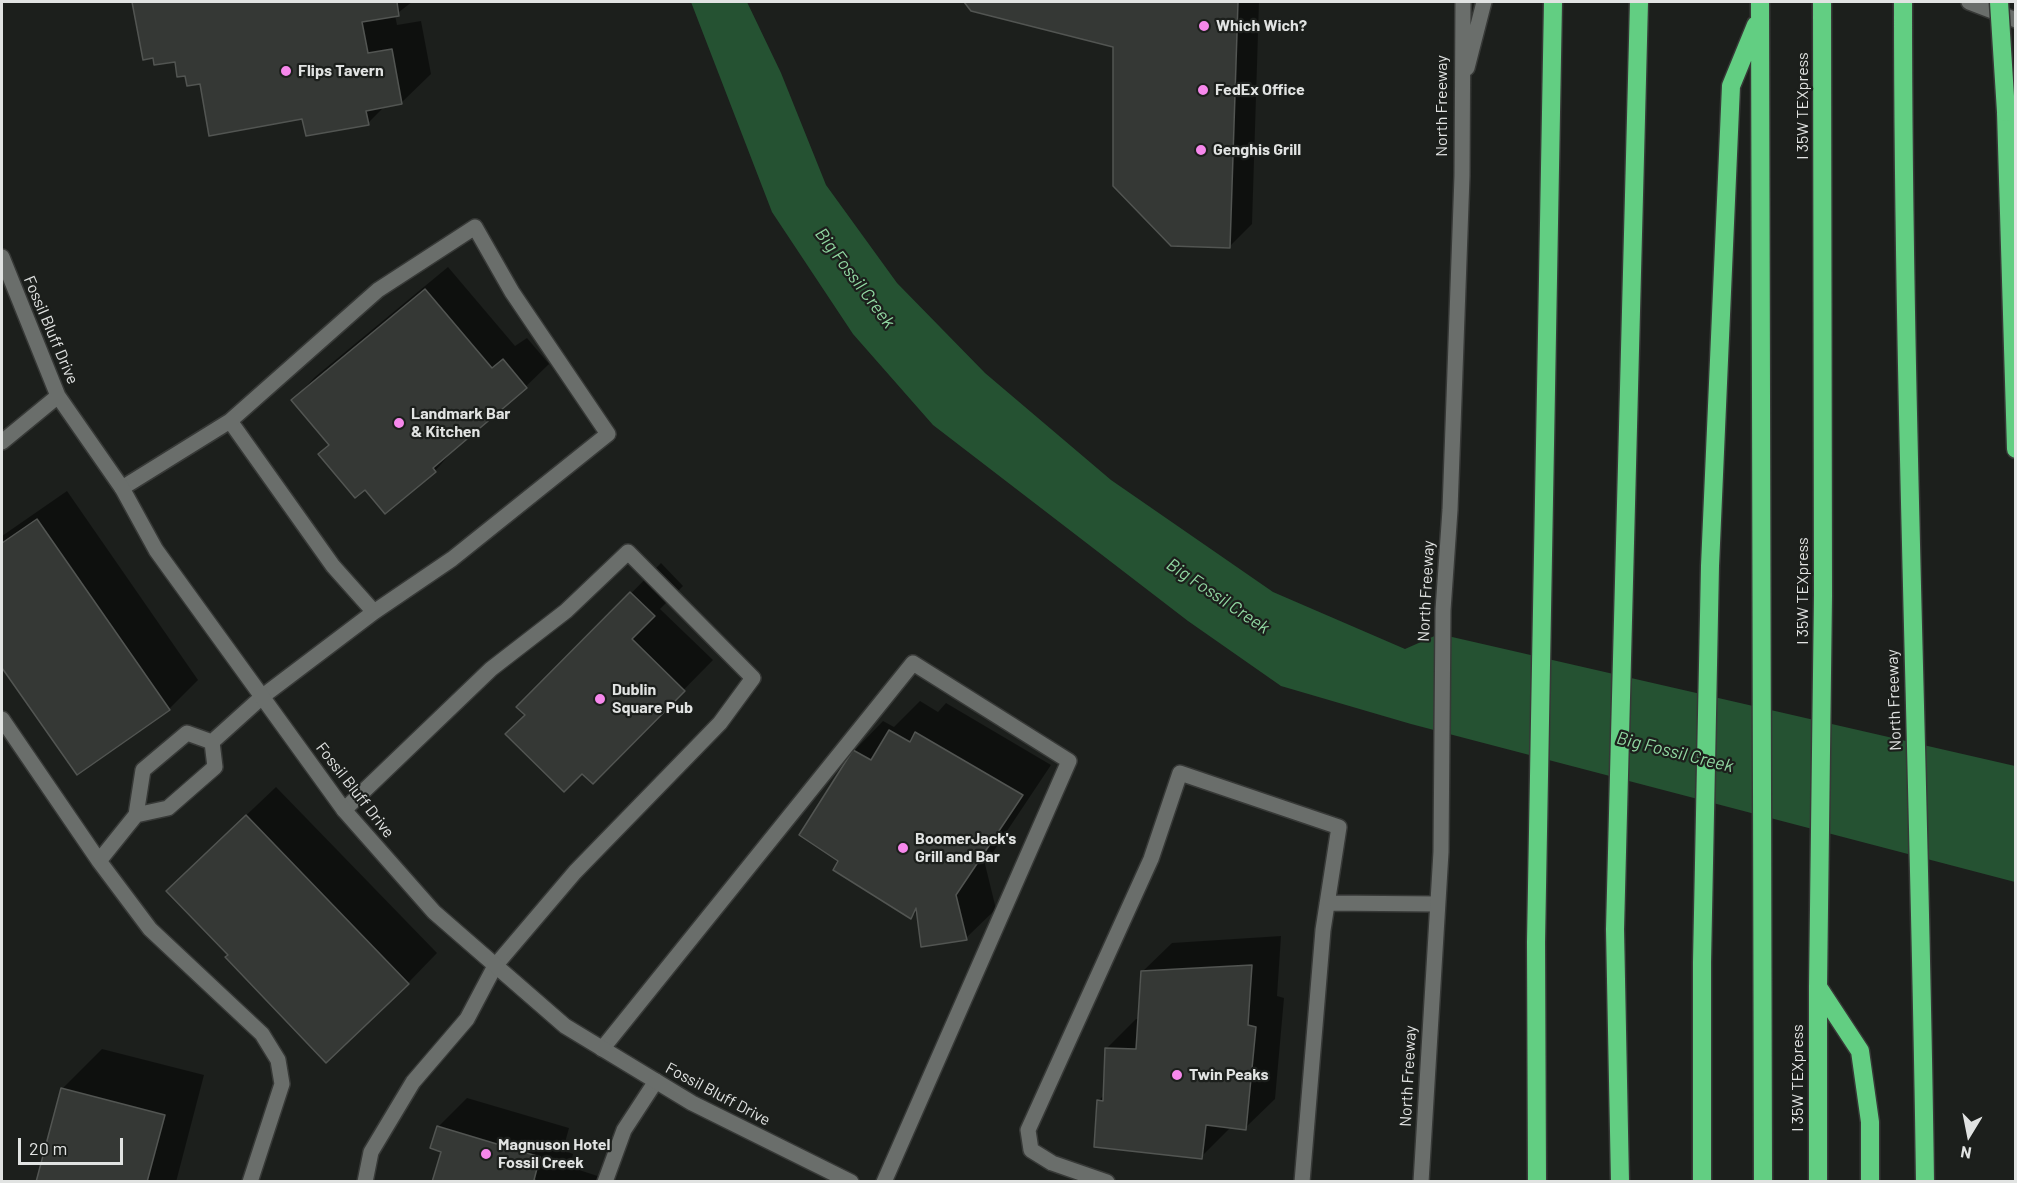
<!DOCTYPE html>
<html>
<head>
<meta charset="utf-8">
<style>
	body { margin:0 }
	#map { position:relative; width:2017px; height:1183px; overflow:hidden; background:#1c1f1c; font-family:Barlow,sans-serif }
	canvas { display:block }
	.frame { position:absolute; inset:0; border:3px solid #e1e3e2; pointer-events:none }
	.north { position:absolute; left:1939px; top:1105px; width:60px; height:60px; -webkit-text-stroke:4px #1c1f1c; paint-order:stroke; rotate:190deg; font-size:16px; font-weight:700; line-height:24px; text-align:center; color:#e1e3e2 }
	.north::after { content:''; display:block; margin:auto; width:21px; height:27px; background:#e1e3e2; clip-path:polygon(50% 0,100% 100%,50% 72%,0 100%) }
	.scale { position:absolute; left:18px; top:1138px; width:105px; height:27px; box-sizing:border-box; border:3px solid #e1e3e2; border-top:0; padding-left:8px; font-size:18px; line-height:21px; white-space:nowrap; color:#e1e3e2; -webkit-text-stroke:4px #1c1f1c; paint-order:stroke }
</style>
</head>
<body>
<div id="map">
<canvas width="2017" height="1183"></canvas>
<div class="frame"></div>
<div class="north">N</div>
<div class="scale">20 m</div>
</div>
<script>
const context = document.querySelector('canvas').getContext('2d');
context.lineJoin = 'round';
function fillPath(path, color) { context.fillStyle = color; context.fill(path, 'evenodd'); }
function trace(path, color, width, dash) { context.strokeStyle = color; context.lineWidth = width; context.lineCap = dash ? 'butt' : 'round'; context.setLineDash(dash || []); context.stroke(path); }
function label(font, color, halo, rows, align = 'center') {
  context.font = font + ' Barlow,sans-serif'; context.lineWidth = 4.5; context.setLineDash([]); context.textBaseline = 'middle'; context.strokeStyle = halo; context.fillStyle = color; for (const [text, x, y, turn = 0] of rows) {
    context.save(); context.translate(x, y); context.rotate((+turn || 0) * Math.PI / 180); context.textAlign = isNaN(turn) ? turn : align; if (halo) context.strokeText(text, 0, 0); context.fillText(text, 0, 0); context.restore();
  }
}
fillPath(new Path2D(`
	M691,2H747L781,73L826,185L897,283L985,373L1111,480L1273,592L1405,649L1439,634L2015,766V882L1411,724L1281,686L1188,621L933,425L853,334L772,212Z`), '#255232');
fillPath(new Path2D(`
	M134,2H412L395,15L397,25L421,21L431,74L401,103L385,106L368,123L303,117L186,74L176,60L154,56L144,58Z
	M966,2H1259L1252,224L1229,247L1115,45L971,10Z
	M448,267L515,346L527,338L549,364L513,399L456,447L435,471L365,488L320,454L330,444L293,400L315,377Z
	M67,491L198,680L169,709L77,773L2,665V536Z
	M661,563L683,586L660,609L713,660L593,782L519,707Z
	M920,701L938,712L946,703L1051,765L985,864L996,909L966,938L918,911L911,917L840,860L854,751L883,721L894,727Z
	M276,787L437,953L408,983L230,955L198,861Z
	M1281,936L1277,996L1284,998L1275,1099L1245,1128L1231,1127L1201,1157L1098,1101L1104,1095L1106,1049L1136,1019H1139L1142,972L1172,943Z
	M102,1049L204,1075L176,1182H38L62,1089Z
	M467,1098L569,1128L563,1150L573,1154L570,1167L616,1182H434L443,1150L438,1127Z`), '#0007');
const building = new Path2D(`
	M132,2H397L399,16L362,22L368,53L392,49L402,104L366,111L369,125L306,136L302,119L209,136L200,84L187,86L185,76L177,77L175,62L154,65L153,58L143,60Z
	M964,2H1238L1230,248L1171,246L1113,186V47L971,11Z
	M425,289L492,368L503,359L527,388L433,468L436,472L385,514L365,490L355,498L318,454L329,445L291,400Z
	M37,519L170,710L77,775L2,668V543Z
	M630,592L655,616L632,639L685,691L593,784L582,774L564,792L505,734L525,715L516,707Z
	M889,730L910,742L915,732L1023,795L956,895L967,940L921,947L916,908L911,919L833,870L838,861L799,835L853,750L871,760Z
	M246,815L409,984L326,1063L225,957L228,955L166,891Z
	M1252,965L1248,1025L1256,1027L1246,1130L1206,1125L1202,1159L1094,1147L1097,1100L1103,1101L1105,1048L1136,1049L1141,971Z
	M61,1088L165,1115L147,1182H36Z
	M437,1126L540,1157L534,1180L539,1182H432L441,1152L430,1148Z`);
fillPath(building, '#353835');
trace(building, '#525552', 1.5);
const service = new Path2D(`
	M122,488L230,421
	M2,719L99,861L150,929L262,1034L278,1060L282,1084L250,1182
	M212,742L263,696L374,612L452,559L608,434L512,292L475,227L378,290L230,421L333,566L374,612
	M344,810L491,669L566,611L628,552L753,678L720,723L575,872L495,966L467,1019L413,1082L371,1152L365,1182
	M136,815L143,770L187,733L212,742
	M99,861L136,815L168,808L215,767L212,742
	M1327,903L1437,904
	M602,1049L913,663L1069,761L884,1182
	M605,1182L624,1130L656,1081
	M1107,1182L1052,1163L1031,1150L1028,1130L1151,859L1180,773L1339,827L1323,930L1302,1182`);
const minor = new Path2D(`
	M2,257L58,396L122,488L156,550L344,810L434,912L565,1026L692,1103L851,1182
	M2,442L58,396`);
const secondary = new Path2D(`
	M1969,2L2016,20
	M1467,68L1484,2
	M1421,1182L1441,852L1443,610L1450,510L1462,176L1463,2`);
const motorway = new Path2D(`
	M1760,2L1763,1182
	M1903,2C1903,395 1920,788 1925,1182
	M2006,112L2016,449
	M1818,987L1860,1051L1870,1122V1182
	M1537,1182L1536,942L1553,2
	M1620,1182L1615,929L1639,2
	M1702,1182V962L1710,566L1731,86L1756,25
	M1818,1182V987L1823,595L1822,2`);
trace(service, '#373937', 18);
trace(minor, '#373937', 18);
trace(secondary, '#373937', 18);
trace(motorway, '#373937', 21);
trace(service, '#6a6e6b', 15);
trace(minor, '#6a6e6b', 15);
trace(secondary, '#6a6e6b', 15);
trace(motorway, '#62ce82', 18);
const motorwayBridge = new Path2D(`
	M1999,2L2006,112`);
trace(motorwayBridge, '#373937', 21, []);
trace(motorwayBridge, '#62ce82', 18);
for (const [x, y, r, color] of [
	[1204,26,6,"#f788ec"],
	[286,71,6,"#f788ec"],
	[1203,90,6,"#f788ec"],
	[1201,150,6,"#f788ec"],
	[399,423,6,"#f788ec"],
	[600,699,6,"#f788ec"],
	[903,848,6,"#f788ec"],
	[1177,1075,6,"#f788ec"],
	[486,1154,6,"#f788ec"]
]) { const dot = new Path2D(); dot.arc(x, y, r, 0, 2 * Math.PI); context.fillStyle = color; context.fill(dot); trace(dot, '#1c1f1c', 2); }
label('bold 16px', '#e1e3e2', '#1c1f1c', [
	["Which Wich?",1216,26],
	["Flips Tavern",298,71],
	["FedEx Office",1215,90],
	["Genghis Grill",1213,150],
	["Landmark Bar",411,414],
	["& Kitchen",411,432],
	["Dublin",612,690],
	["Square Pub",612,708],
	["BoomerJack's",915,839],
	["Grill and Bar",915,857],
	["Twin Peaks",1189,1075],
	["Magnuson Hotel",498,1145],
	["Fossil Creek",498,1163]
], 'left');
label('16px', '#e1e3e2', '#1c1f1c', [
	["North Freeway",1442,106,-90],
	["I 35W TEXpress",1803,106,-90],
	["Fossil Bluff Drive",51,330,67],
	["North Freeway",1426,591,-87],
	["I 35W TEXpress",1803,591,-90],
	["North Freeway",1894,700,-92],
	["Fossil Bluff Drive",355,790,52],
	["North Freeway",1408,1076,-87],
	["I 35W TEXpress",1798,1078,-90],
	["Fossil Bluff Drive",718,1094,28]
]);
label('italic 18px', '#90d7a1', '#1c1f1c', [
	["Big Fossil Creek",855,278,53],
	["Big Fossil Creek",1218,596,34],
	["Big Fossil Creek",1675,752,14]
]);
</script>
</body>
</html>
